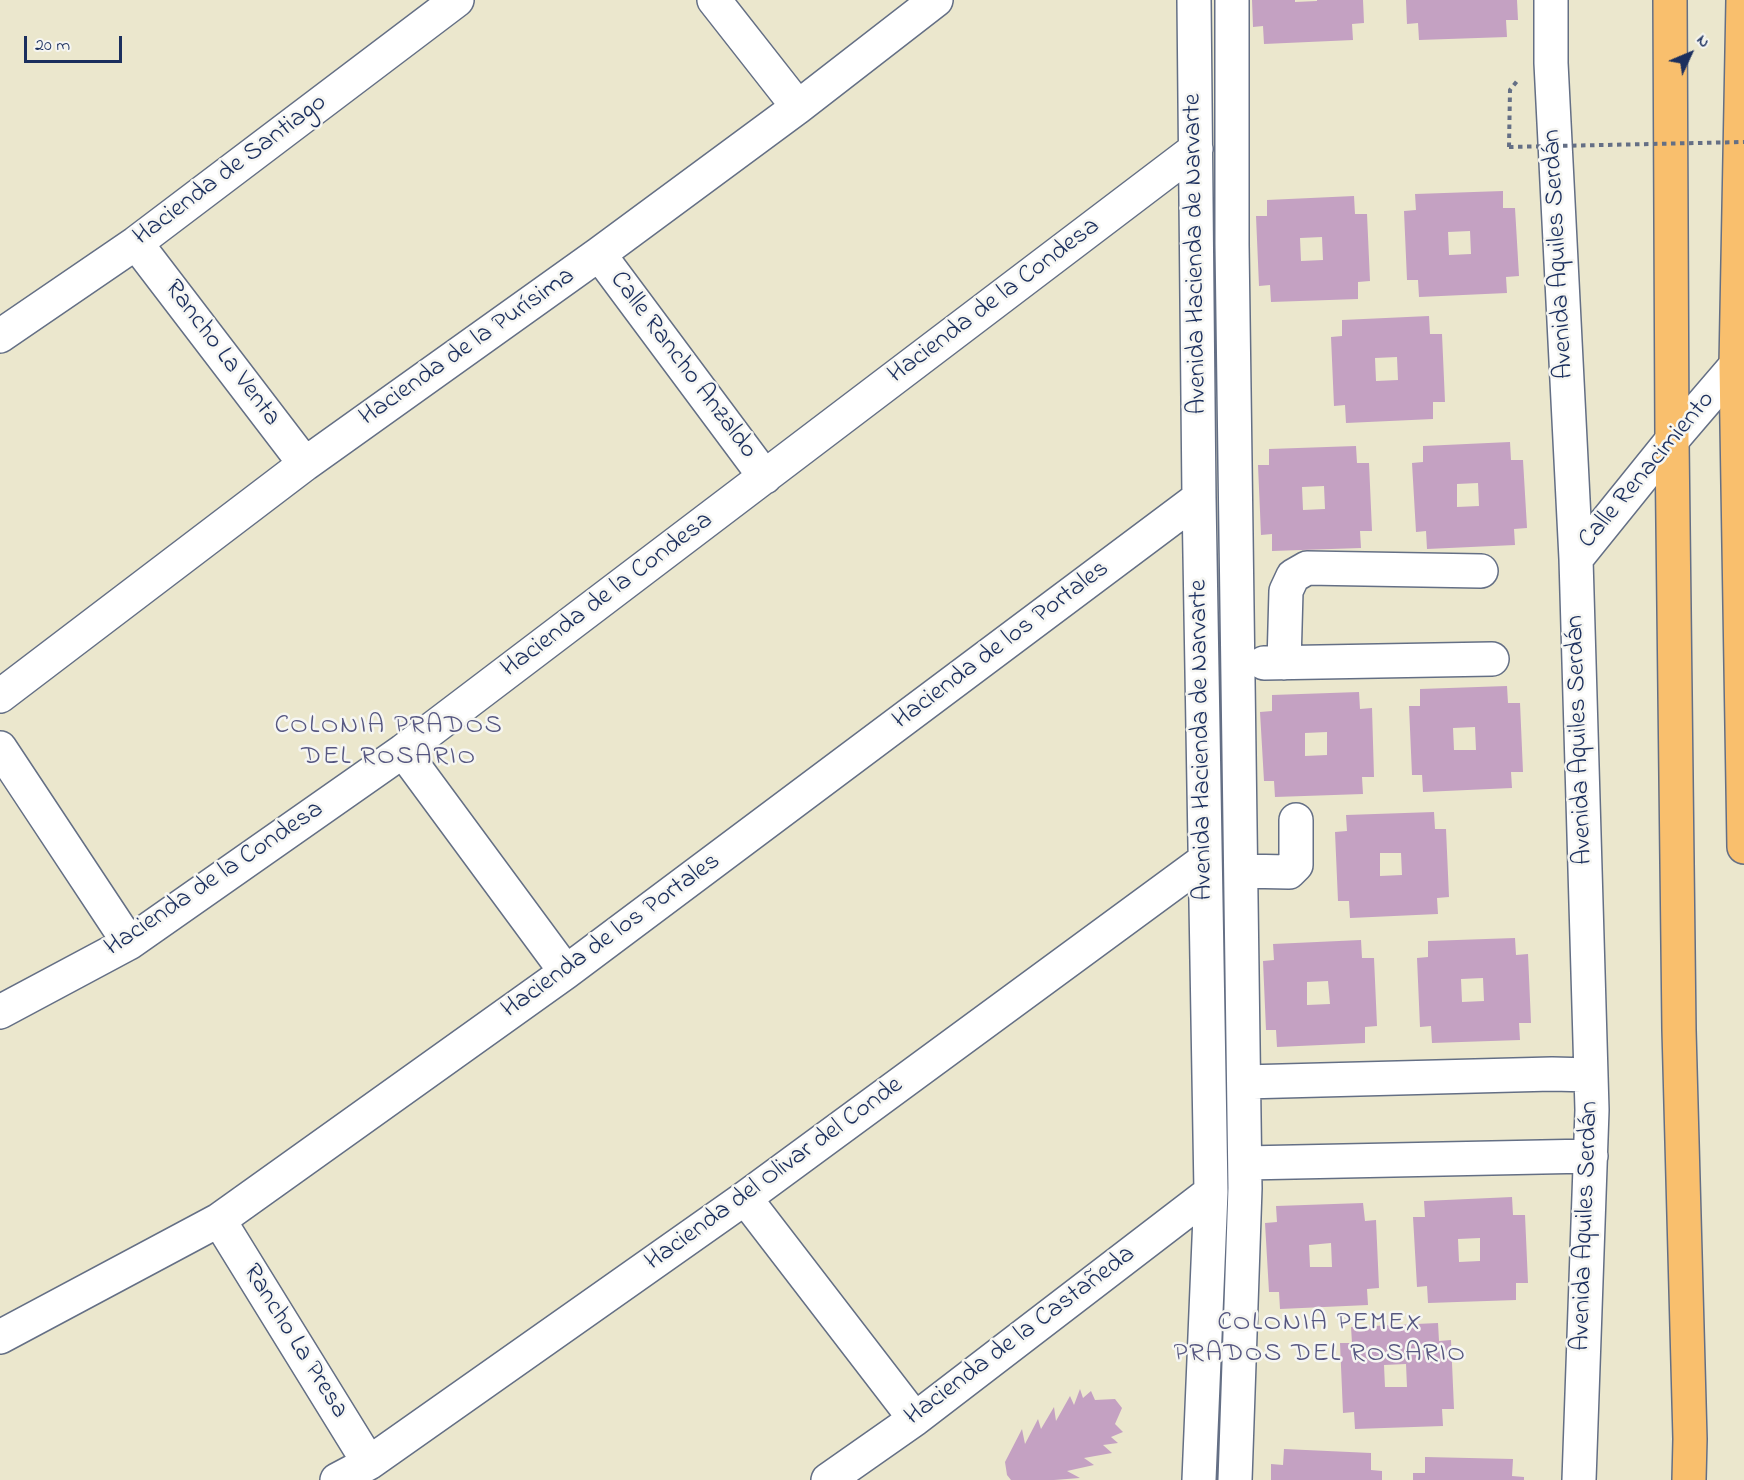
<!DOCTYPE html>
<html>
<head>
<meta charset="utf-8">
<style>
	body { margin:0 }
	#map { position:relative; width:1744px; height:1480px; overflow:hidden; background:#ebe7cd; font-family:"Indie Flower",sans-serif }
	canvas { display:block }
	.north { position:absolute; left:1660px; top:24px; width:60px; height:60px; -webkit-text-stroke:4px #f6f6f2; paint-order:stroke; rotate:46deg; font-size:16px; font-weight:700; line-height:24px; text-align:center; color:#1b2f5e }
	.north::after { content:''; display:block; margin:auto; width:21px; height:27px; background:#1b2f5e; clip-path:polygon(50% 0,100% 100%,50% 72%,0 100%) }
	.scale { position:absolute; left:24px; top:36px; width:98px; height:27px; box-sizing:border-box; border:3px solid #1b2f5e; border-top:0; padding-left:8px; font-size:18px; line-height:21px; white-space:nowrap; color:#1b2f5e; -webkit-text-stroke:4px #f6f6f2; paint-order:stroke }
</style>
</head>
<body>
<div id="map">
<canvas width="1744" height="1480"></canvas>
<div class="north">N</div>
<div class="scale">20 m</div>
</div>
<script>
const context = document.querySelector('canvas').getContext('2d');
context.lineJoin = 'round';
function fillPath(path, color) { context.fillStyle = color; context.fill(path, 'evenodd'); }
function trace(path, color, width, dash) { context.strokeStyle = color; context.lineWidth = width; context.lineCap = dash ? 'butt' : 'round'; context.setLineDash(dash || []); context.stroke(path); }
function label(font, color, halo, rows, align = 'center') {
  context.font = font + ' "Indie Flower",sans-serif'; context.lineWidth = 5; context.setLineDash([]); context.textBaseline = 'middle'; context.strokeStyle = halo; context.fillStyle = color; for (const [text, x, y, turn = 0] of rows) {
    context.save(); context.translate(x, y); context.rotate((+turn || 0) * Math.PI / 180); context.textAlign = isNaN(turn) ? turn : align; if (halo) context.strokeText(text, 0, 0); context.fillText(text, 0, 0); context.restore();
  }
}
fillPath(new Path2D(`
	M1252,0H1295V2L1317,1V0H1363L1364,23L1352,24L1353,40L1264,44L1263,26L1253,27Z
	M1406,0H1517L1518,20H1506L1507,37L1419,40L1418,23L1407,24Z
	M1503,191V208H1515L1519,276L1506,277L1507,293L1419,297L1418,280H1407L1404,211L1416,210L1415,194ZM1470,231L1471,254L1449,255L1448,232Z
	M1354,196L1355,214H1367L1370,281L1358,282V299L1271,302L1270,285L1259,286L1256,216H1267V200ZM1322,237L1323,260L1301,261L1300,238Z
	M1429,316L1430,334H1442L1445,402H1433V419L1346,423L1345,405L1334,406L1331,337L1342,336V320ZM1397,357L1398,380L1376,381L1375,358Z
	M1510,442L1511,460H1523L1527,528L1514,529L1515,545L1427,549L1426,531L1416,532L1412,463L1423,462V446ZM1478,483L1479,506L1457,507V484Z
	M1356,446L1357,463H1369L1372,531H1360L1361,548L1272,551V534L1261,535L1258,465H1269V449ZM1324,486L1325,509L1303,510L1302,487Z
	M1507,686L1508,703H1520L1523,772H1511L1512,788L1423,792L1422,775H1412L1409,706H1420V689ZM1475,727L1476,750H1454L1453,728Z
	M1359,692L1360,709L1372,708L1374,777H1362L1363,794L1275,797L1274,781H1264L1260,712L1272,711V695ZM1327,732V755L1305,756V733Z
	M1434,812L1435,829H1446L1449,897L1437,898L1438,914L1350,918L1349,901H1338L1335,832L1347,831L1346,815ZM1380,853H1401L1402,875L1380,876Z
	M1515,938L1516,955L1528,954L1531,1023H1519L1520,1040L1432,1043L1431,1026L1420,1027L1417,958L1428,957V941ZM1483,978L1484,1001L1462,1002L1461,979Z
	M1361,940L1362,958H1374L1377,1026L1365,1027V1043L1277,1047L1276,1030H1266L1263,961L1274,960L1273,944ZM1328,981L1330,1004L1307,1005V982Z
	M1512,1197L1513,1215H1525L1528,1283H1516V1300L1428,1303L1427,1286L1417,1287L1413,1217H1425L1424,1201ZM1480,1238V1261L1459,1262L1458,1239Z
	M1363,1203L1365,1221L1376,1220L1379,1288L1367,1289L1368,1305L1280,1309L1279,1292H1269L1265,1223L1277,1222L1276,1206ZM1331,1243L1332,1267H1310L1309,1245Z
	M1438,1323L1439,1341L1451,1340L1454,1409H1442L1443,1426L1355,1429L1354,1412L1343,1413L1340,1343H1352L1351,1327ZM1406,1364L1407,1387H1385L1384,1365Z
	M1080,1389L1083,1398L1091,1391L1095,1400L1115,1399L1122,1408L1115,1424L1123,1432L1111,1437L1118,1443L1103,1445L1112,1453L1084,1458L1094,1465L1067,1471L1080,1478L1054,1480H1011L1007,1475L1005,1462L1022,1429L1025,1444L1038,1419L1041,1429L1054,1407L1056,1421L1070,1396L1074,1405Z
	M1284,1449L1371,1453V1470L1382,1471V1480H1271V1464L1283,1465Z
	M1425,1457L1513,1459L1512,1476L1524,1477V1480H1413V1473H1425Z`), '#c4a1c2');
const minor = new Path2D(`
	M714,0L798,107
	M1194,0L1199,498L1211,1192L1199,1480
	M1232,0V244L1245,1188L1235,1480
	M1551,0V63L1576,559L1592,1110L1579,1480
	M136,243L305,464
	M599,254L765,477
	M0,336L136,243L457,0
	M1576,559L1672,440L1744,356
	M1264,663L1492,659
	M1284,663L1286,591L1293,576L1307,568L1481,571
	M0,696L305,464L599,254L798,107L936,0
	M0,748L129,943
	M403,751L566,972
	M1241,871L1289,872L1296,865V820
	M0,1012L129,943L403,751L1196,149
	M1244,1082L1552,1074L1591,1075
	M1245,1163L1591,1156
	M745,1198L915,1419
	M219,1220L369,1463
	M0,1337L219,1220L566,972L1199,498
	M337,1480L369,1463L745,1198L1205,860
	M828,1480L915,1419L1211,1192`);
const major = new Path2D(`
	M1670,0L1672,440L1679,1030L1690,1439L1689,1480
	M1743,0L1736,365L1744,847`);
trace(minor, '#646f85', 36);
trace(major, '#646f85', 36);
trace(new Path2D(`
	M1509,147L1510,90L1518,80`), '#646f85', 4, [4.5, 4.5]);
trace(minor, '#fff', 33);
trace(major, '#f9bf6d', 33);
trace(new Path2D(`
	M1509,147L1744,142`), '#646f85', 4, [4.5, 4.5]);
label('26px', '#1b2f5e', '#f6f6f2', [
	["Hacienda de Santiago",231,171,-37],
	["Avenida Hacienda de Narvarte",1197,254,-91],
	["Avenida Aquiles Serdán",1560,254,-93],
	["Hacienda de la Condesa",995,302,-37],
	["Hacienda de la Purísima",468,348,-35],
	["Rancho La Venta",221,354,53],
	["Calle Rancho Anzaldo",682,366,53],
	["Calle Renacimiento",1648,471,-50],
	["Hacienda de la Condesa",608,596,-37],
	["Hacienda de los Portales",1002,646,-37],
	["Avenida Hacienda de Narvarte",1203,740,-91],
	["Avenida Aquiles Serdán",1581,740,-92],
	["Hacienda de la Condesa",215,880,-34],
	["Hacienda de los Portales",612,937,-36],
	["Hacienda del Olivar del Conde",775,1175,-36],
	["Avenida Aquiles Serdán",1587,1226,-88],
	["Hacienda de la Castañeda",1021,1337,-37],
	["Rancho La Presa",294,1342,58]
]);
context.letterSpacing = '1.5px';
label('27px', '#565781', '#f6f6f2', [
	["COLONIA PRADOS",389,728],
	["DEL ROSARIO",389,759],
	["COLONIA PEMEX",1320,1325],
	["PRADOS DEL ROSARIO",1320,1356]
]);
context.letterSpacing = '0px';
</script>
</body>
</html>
